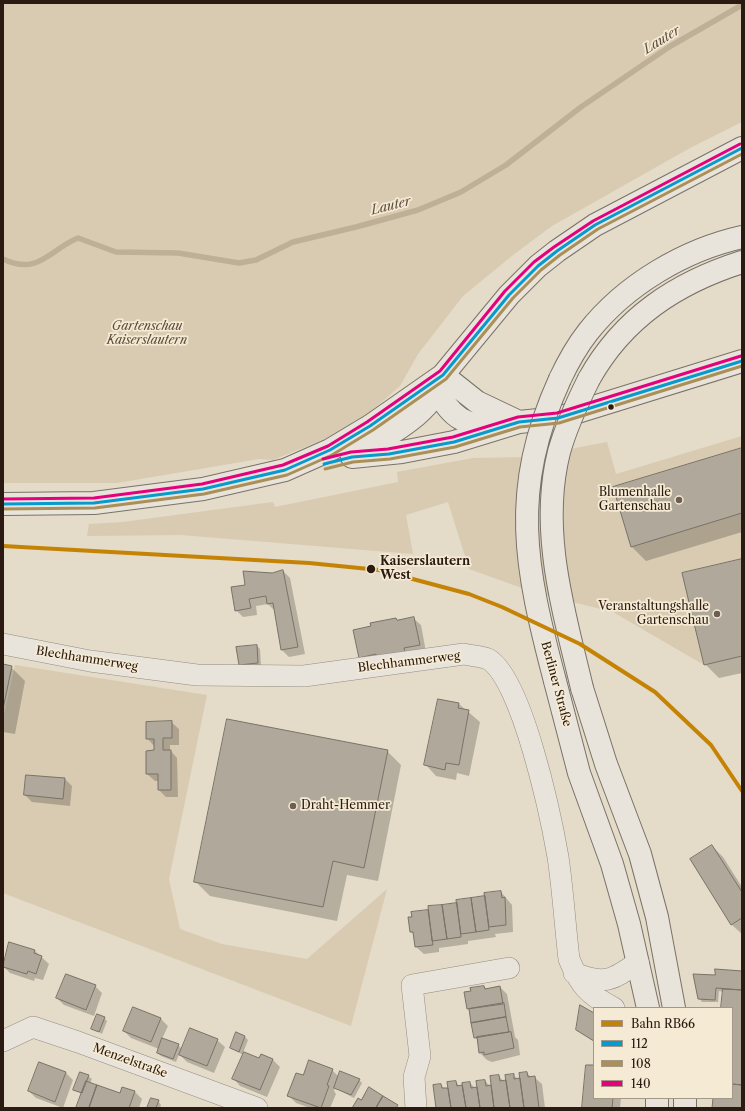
<!DOCTYPE html>
<html>
<head>
<meta charset="utf-8">
<style>
	body { margin:0 }
	#map { position:relative; width:745px; height:1111px; overflow:hidden; background:#e4dbc8; font-family:"Libre Caslon Text",serif }
	canvas { display:block }
	.frame { position:absolute; inset:0; border:4px solid #2a1a12; pointer-events:none }
	.legend { position:absolute; left:593px; top:1007px; width:140px; height:92px; box-sizing:border-box; background:#f5ead3; border:1px solid #a49786; margin:0; padding:5px 7px; list-style:none; font-size:12px; color:#2a1a12 }
	.legend li { display:flex; align-items:center; gap:8px; height:20px }
	.legend b { width:20px; border:1px solid #a49786 }
</style>
</head>
<body>
<div id="map">
<canvas width="745" height="1111"></canvas>
<div class="frame"></div>
<ul class="legend">
<li><b style="height:5px;background:#c48304"></b>Bahn RB66</li>
<li><b style="height:5px;background:#069acf"></b>112</li>
<li><b style="height:5px;background:#aa9058"></b>108</li>
<li><b style="height:5px;background:#e5007d"></b>140</li>
</ul>
</div>
<script>
const context = document.querySelector('canvas').getContext('2d');
context.lineJoin = 'round';
function fillPath(path, color) { context.fillStyle = color; context.fill(path, 'evenodd'); }
function trace(path, color, width, dash) { context.strokeStyle = color; context.lineWidth = width; context.lineCap = dash ? 'butt' : 'round'; context.setLineDash(dash || []); context.stroke(path); }
function label(font, color, halo, rows, align = 'center') {
  context.font = font + ' "Libre Caslon Text",serif'; context.lineWidth = 3.5; context.setLineDash([]); context.textBaseline = 'middle'; context.strokeStyle = halo; context.fillStyle = color; for (const [text, x, y, turn = 0] of rows) {
    context.save(); context.translate(x, y); context.rotate((+turn || 0) * Math.PI / 180); context.textAlign = isNaN(turn) ? turn : align; if (halo) context.strokeText(text, 0, 0); context.fillText(text, 0, 0); context.restore();
  }
}
fillPath(new Path2D(`
	M3,3H742V122L690,148L552,226L513,255L463,296L418,354L400,386L352,428L273,460L259,459L117,483H3Z
	M742,436V656L704,665L613,612L536,593L469,569L448,502L406,515L413,554L181,535L87,536L89,524L123,522L273,502L275,507L398,482L397,472L473,458L528,457L607,442L616,474Z
	M15,665L207,695L169,879L180,929L222,944L307,959L387,889L351,1026L3,893V719Z`), '#d8cbb1');
fillPath(new Path2D(`
	M742,449V532L646,561L632,547Z
	M742,560V673L719,678L705,664Z
	M283,571L290,578L305,654L289,657L282,650L275,611L268,604L256,606L257,615L243,617L236,610L246,586L272,574Z
	M413,618L421,625L426,652L367,664L360,657L372,627L396,619L398,621Z
	M257,646L260,649L261,666L243,667L240,664L237,648Z
	M3,665L11,667L25,681L15,734L3,732Z
	M459,704L480,722L469,776L457,773L456,780L436,776L426,765Z
	M171,722L179,729V745H170V750L177,758L178,797H166L159,790V781H155L147,774L155,751L154,746L147,738Z
	M387,751L401,765L378,881L347,875L337,921L210,896L196,882Z
	M27,776L65,779L72,786L70,806L32,802L25,795Z
	M712,846L723,857L742,887V934L732,925L691,859Z
	M501,892L512,905L513,932L495,934L496,937L468,941V944L439,948V952L424,954L416,947L415,935L411,932L412,913L429,910Z
	M10,943L35,951L49,964L43,980L35,978L34,981L10,973L3,966Z
	M742,972V1108H713L714,1098H732V1008H722L724,992L719,991L718,1002H702L699,998L716,976Z
	M95,986L102,993L94,1016L64,1005L57,998Z
	M484,987L487,989L500,987L507,994L515,1037L518,1040L520,1055L492,1062L487,1060L480,1053L478,1041L475,1037L466,993Z
	M133,1008L161,1019L168,1026L162,1039L178,1045L182,1049L217,1040L225,1047L214,1073L187,1062L179,1054L176,1062L161,1056L158,1053L159,1049L131,1038L124,1031Z
	M594,1015V1042L577,1030Z
	M104,1018L107,1021L102,1034L92,1028Z
	M245,1037L248,1040L243,1053L260,1060L262,1055L273,1060L280,1067L267,1097L240,1086L233,1078L243,1055L231,1048Z
	M39,1063L66,1073L73,1080L63,1108L36,1098L29,1091Z
	M594,1066V1098H621L620,1108H582Z
	M332,1070L339,1077L359,1080L362,1083L354,1098L335,1088L334,1091L336,1094L330,1108H310L296,1103L288,1095Z
	M527,1073L531,1077H534L542,1084L545,1108H437L441,1085L444,1089H449L456,1082L460,1087L470,1083L475,1088L485,1081L490,1086H492L499,1076L503,1081H507L513,1075L518,1079H521Z
	M88,1076L92,1079L90,1083L120,1095L123,1088L135,1092L142,1099L139,1108H78L82,1094L74,1089Z
	M158,1101L161,1105L160,1108H149Z`), '#0003');
trace(new Path2D(`
	M3,259C38,276 49,250 78,238L116,252L178,253L239,263L256,260L293,242L356,227L418,210L461,192L506,165L581,107L669,47L742,5`), '#beaf97', 5.5);
const building = new Path2D(`
	M742,448V513L631,547L613,487Z
	M742,559V656L704,665L682,573Z
	M283,570L298,647L281,650L273,603L267,604L266,596L249,599L251,608L235,611L231,587L245,585L243,571L272,573Z
	M414,617L420,645L404,648L405,652L377,658L376,654L359,658L353,630L371,626L370,623L396,618L397,620Z
	M257,645L258,663L239,665L236,647Z
	M3,664L12,666L3,709Z
	M438,699L459,703L458,708L469,710L459,765L446,763L445,770L424,765Z
	M227,719L388,750L364,868L333,861L323,907L194,882Z
	M172,721V738H163V750H171V790H158V774H146V751L154,750V739H146V722Z
	M26,775L65,778L63,799L24,795Z
	M712,845L742,892V918L731,925L690,859Z
	M501,891L502,898L505,897L506,925L489,927L484,893Z
	M485,896L489,930L476,932L471,898Z
	M471,898L476,932L461,934L456,900Z
	M457,903L461,937L447,939L442,905Z
	M442,905L447,939L432,941L428,906Z
	M428,910L433,945L415,947L413,932H410L408,917H412L411,912Z
	M9,942L35,950L34,953L42,956L36,974L28,971L27,974L3,967Z
	M715,969L742,971V990L716,988L715,1000L698,999L693,974L715,975Z
	M66,974L96,985L86,1010L56,998Z
	M484,986L485,989L500,986L503,1004L467,1009L464,992L471,991L470,988Z
	M723,989L742,990V1085L732,1084V1008H721Z
	M504,1003L506,1017L471,1023L469,1009Z
	M580,1005L594,1013V1041L576,1030Z
	M133,1007L161,1018L151,1042L123,1031Z
	M97,1014L105,1017L99,1032L91,1029Z
	M506,1017L509,1032L474,1038L471,1023Z
	M190,1028L218,1039L207,1066L179,1055Z
	M236,1032L245,1036L239,1052L230,1048Z
	M511,1032L514,1048L484,1055V1052L479,1053L477,1037Z
	M162,1038L179,1044L173,1059L157,1053Z
	M244,1052L259,1058L261,1054L273,1059L260,1090L232,1079Z
	M309,1060L333,1069L327,1085L329,1086L321,1108L287,1096L296,1073L303,1075Z
	M39,1062L66,1072L55,1102L28,1091Z
	M586,1065H594V1098H613L612,1108H582Z
	M340,1071L360,1079L351,1095L334,1088Z
	M80,1072L89,1075L82,1093L73,1090Z
	M527,1072L528,1077L535,1076L539,1108H524L519,1073Z
	M514,1074V1079L520,1078L524,1108H510L505,1075Z
	M499,1075L500,1081L506,1080L510,1108H494L490,1076Z
	M485,1080L486,1086L491,1085L494,1108H480L476,1081Z
	M86,1081L97,1085L89,1108H76Z
	M456,1081L457,1086L462,1085L466,1108H451L447,1082Z
	M470,1082L471,1088L477,1087L480,1108H466L462,1083Z
	M441,1084L442,1088H448L451,1108H436L433,1085Z
	M732,1084L742,1085V1108H712L713,1098H732Z
	M97,1085L120,1093L122,1087L135,1091L129,1108H89Z
	M369,1087L383,1096L376,1108H352L358,1098L361,1100Z
	M383,1096L398,1105L396,1108H376Z
	M151,1098L159,1100L156,1108H147Z`);
fillPath(building, '#afa89b');
trace(building, '#797268', 1);
const street = new Path2D(`
	M3,644L90,661L197,675L304,676L464,654C471,656 481,656 488,659C522,678 551,817 558,857C563,891 565,925 569,959C580,986 589,995 614,1008
	M574,973C604,985 612,981 638,962
	M3,1041L33,1027L78,1042L257,1108
	M416,1108L414,1077L420,1056L412,985L509,968`);
const secondary = new Path2D(`
	M443,375L477,402L519,422
	M560,379C568,362 577,346 588,332C625,285 684,250 742,237
	M589,379C623,318 676,283 742,262
	M438,391C451,419 467,425 495,428
	M356,454C386,437 431,414 442,380
	M352,457L402,452L454,442L519,422L558,418L742,361
	M3,504L94,503L203,489L285,470L330,450L370,426L443,375L509,295L538,266L557,251L595,225L742,148
	M555,681L579,773L612,864L629,924L648,1008
	M582,688L606,764L640,854L657,917L674,1008
	M685,1098V1108
	M657,1108V1098`);
trace(street, '#948c80', 22);
trace(secondary, '#797268', 24);
trace(street, '#e9e4db', 21);
trace(secondary, '#e9e4db', 22);
const secondaryBridge = new Path2D(`
	M555,681C525,567 509,491 560,379
	M582,688C564,612 539,531 559,452C566,427 577,403 589,379`);
trace(secondaryBridge, '#797268', 24, []);
trace(secondaryBridge, '#e9e4db', 22);
trace(new Path2D(`
	M324,464L352,457L389,454L454,442L519,422L558,418L742,361
	M3,504L94,503L203,489L285,470L330,450L370,426L443,375L509,295L538,266L557,251L595,225L742,148`), '#069acf', 3);
trace(new Path2D(`
	M325,469L353,462L390,459L455,447L520,427L559,423L742,366
	M3,509L95,508L204,494L287,475L332,455L373,430L446,379L513,298L541,270L560,255L598,229L742,154`), '#aa9058', 3);
trace(new Path2D(`
	M323,459L351,452L388,449L453,437L518,417L557,413L741,356
	M3,499L94,498L202,484L283,465L328,446L367,422L440,371L505,291L534,262L554,247L593,221L740,144`), '#e5007d', 3);
trace(new Path2D(`
	M3,546L309,563L379,570L469,594L502,607L580,644L655,692L711,745L742,791`), '#c48304', 4);
for (const [x, y, r, color] of [
	[611,407,3.5,"#2a1a12"],
	[679,500,4,"#6b5e52"],
	[371,569,5,"#2a1a12"],
	[717,614,4,"#6b5e52"],
	[293,806,4,"#6b5e52"]
]) { const dot = new Path2D(); dot.arc(x, y, r, 0, 2 * Math.PI); context.fillStyle = color; context.fill(dot); trace(dot, '#f5ead3', 1.5); }
label('italic 12px', '#5b4b3c', '#f5ead3', [
	["Gartenschau",147,327],
	["Kaiserslautern",147,341]
]);
label('12px', '#2a1a12', '#f5ead3', [
	["Blumenhalle",671,493],
	["Gartenschau",671,507],
	["Veranstaltungshalle",709,607],
	["Gartenschau",709,621],
	["Draht-Hemmer",301,806,"left"]
], 'right');
label('bold 12px', '#2a1a12', '#f5ead3', [
	["Kaiserslautern",380,562],
	["West",380,576]
], 'left');
label('12px', '#2a1a12', '#f5ead3', [
	["Blechhammerweg",87,659,9],
	["Blechhammerweg",409,662,-7],
	["Berliner Straße",556,684,75],
	["Menzelstraße",130,1061,20]
]);
label('italic 13px', '#5e4e3f', '#f5ead3', [
	["Lauter",662,40,-32],
	["Lauter",391,206,-14]
]);
</script>
</body>
</html>
